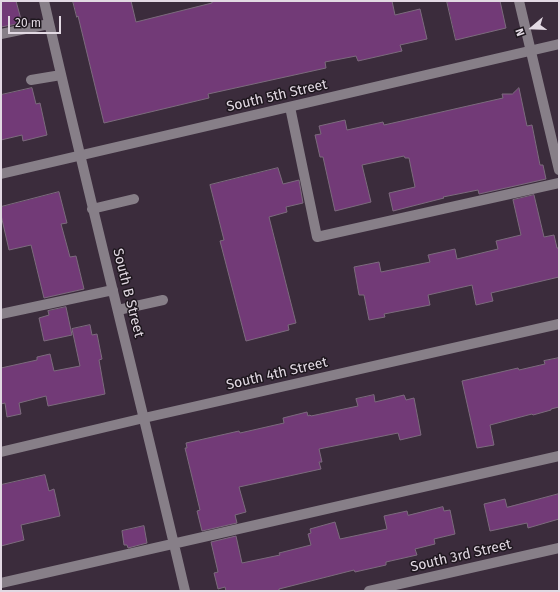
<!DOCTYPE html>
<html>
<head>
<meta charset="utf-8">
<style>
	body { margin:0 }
	#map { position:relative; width:560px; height:592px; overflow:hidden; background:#3b2c3c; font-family:"Fira Sans",sans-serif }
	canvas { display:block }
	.frame { position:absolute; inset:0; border:2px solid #e2d9e3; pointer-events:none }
	.north { position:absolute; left:512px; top:8px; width:40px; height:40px; -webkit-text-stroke:3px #1e171e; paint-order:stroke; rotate:251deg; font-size:11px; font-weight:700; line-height:16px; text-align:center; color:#e2d9e3 }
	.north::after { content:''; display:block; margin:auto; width:14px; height:18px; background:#e2d9e3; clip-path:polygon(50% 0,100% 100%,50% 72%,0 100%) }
	.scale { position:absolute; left:8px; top:16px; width:53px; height:18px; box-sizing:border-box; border:2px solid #e2d9e3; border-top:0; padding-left:5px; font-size:12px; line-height:14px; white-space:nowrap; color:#e2d9e3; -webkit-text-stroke:3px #1e171e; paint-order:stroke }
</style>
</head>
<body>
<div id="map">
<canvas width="560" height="592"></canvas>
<div class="frame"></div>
<div class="north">N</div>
<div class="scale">20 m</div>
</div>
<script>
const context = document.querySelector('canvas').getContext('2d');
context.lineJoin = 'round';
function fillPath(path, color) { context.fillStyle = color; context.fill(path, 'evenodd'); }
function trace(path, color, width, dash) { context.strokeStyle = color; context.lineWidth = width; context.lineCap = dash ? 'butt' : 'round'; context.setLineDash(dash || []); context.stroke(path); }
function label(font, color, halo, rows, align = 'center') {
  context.font = font + ' "Fira Sans",sans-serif'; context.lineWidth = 3; context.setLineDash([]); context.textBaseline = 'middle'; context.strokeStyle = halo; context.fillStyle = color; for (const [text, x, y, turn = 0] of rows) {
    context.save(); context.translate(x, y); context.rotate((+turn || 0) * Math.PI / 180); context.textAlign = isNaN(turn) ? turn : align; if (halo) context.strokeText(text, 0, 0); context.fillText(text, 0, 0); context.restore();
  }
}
const building = new Path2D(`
	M1,1H16L22,23L1,27Z
	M73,1H131L136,22L212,3V1H392L395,15L420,9L427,39L400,45L402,51L358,61L356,56L325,62L326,68L208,94L209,98L104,123L78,16L77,17Z
	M447,1H500L506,28L456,40Z
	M32,88L36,104L40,103L47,135L23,141L22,135L1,140V95Z
	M519,88L527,126L532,125L540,165H543L546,179L479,194L478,190L443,197L444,198L393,211L389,193L415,187L409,158H405L404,156L362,165L371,202L335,211L323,157H320L315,135L321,134L319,126L345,120L347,130L383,122L384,125L503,98L502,94H512Z
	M278,168L283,184L299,180L303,203L286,207L287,212L269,217L296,323L288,325L289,330L246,341L220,241L224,240L210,185Z
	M59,192L67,223L61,224L70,257L76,256L84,289L44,298L31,245L9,250L1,215V207Z
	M534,195L544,237L554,235L557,248H559V277L491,293L493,301L476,305L472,285L428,295L430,305L384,314L385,317L369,320L364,295H359L354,267L379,262L381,272L430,262L428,255L455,249L457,259L498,249L496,241L521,235L513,200Z
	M66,307L72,335L44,341L39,318L49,315L48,311Z
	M90,325L92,335L97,334L102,359L99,360L105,394L48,406L46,396L19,403L21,414L7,417L5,403L1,404V368L37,360V357L50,354L54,371L80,366L72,329Z
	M559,358V407L551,409V410L533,415L532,414L490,425L494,445L477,448L462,381L518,368L519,370L545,364L544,361Z
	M374,395L375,402L404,395L406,400L414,398L421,435L400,440L398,433L319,449L322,462H319L321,469L239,487L246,512L235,515L237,523L202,531L197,511L200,510L185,448H187L186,443L239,431L240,433L284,423L283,418L307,412L308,416L310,415L311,416L358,406L356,399Z
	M45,475L49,491L54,489L60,516L21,525L24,540L1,546V485Z
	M559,494V519L528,528L527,523L490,531L484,504L505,499L507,507Z
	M443,507L444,511L450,510L455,534L434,539L435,544L415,549L417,555L386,562V565L355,572L354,570L279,589V591H226L225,587L218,589L214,573L218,572L211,542L236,536L242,563L280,555L279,553L311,545L308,534L311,533L310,529L335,522L340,539L387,529L384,516L407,511L408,515Z
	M144,526L147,543L128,548L127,545H124L122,531Z`);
fillPath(building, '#723a77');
trace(building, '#7c6b7d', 1);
trace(new Path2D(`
	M44,1C89,198 139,394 185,591
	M519,1L559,170
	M1,34L49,24
	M31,80L61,75
	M290,107L317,237L559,183
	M1,174L559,44
	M92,209L134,199
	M118,310L163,300
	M1,314L113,290
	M1,452L144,418L559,324
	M1,583L559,456
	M369,591L559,548`), '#877f88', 10);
label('14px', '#e2d9e3', '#1e171e', [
	["South 5th Street",277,96,-13],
	["South B Street",128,293,76],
	["South 4th Street",277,374,-13],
	["South 3rd Street",461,556,-13]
]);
</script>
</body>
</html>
